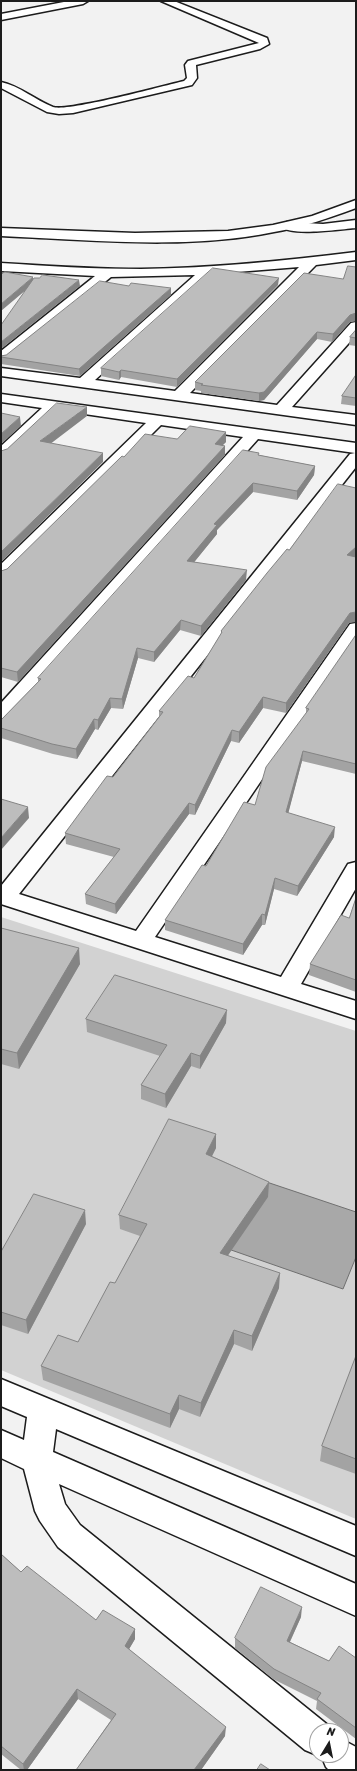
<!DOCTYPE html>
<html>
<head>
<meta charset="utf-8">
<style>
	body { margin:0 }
	#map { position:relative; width:357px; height:1771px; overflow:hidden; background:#f2f2f2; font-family:Sriracha,sans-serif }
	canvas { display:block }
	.frame { position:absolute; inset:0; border:2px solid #1c1c1c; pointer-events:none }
	.north { position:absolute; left:309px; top:1723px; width:40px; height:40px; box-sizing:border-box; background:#fff; border:1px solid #a4a4a4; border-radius:50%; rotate:10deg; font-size:11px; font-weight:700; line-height:16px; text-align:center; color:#1c1c1c }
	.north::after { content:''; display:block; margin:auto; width:14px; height:18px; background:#1c1c1c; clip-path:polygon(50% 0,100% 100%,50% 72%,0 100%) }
</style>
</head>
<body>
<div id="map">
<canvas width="357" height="1771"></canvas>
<div class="frame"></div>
<div class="north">N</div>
</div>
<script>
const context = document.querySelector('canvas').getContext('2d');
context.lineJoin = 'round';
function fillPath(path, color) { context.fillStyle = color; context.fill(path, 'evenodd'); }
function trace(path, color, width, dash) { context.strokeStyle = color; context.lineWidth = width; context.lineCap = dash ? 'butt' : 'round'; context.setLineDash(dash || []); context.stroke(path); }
fillPath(new Path2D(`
	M1,917L356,1031V1519L1,1370Z`), '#d2d2d2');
const water = new Path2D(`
	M204,1161L356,1212V1257L343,1289L168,1228Z`);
fillPath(water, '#a8a8a8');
trace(water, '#707070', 1);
const minor = new Path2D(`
	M69,1H88L83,4L1,20V14Z
	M161,1H174L267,38L269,44L260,49L196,65L197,78L192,85L73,113L59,114L47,112L1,88V82C20,86 35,100 53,107C68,112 163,86 184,81L187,78L185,65L188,61L259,43Z
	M356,220V228C343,229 288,237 281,226L287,222L323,224Z
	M356,252V260L316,265L190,393L277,405L351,323L356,322V335L292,407L356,415V425L1,376V368L80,378L195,275L111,277L6,361L1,362V351L95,276L1,271V263C48,266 94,269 141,269C213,268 284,261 356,252ZM299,267L175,391L95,380L212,274Z
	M1,394L356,443V467L19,894L136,931L350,624L356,623V641L155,937L281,977L348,864L356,862V888L301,984L356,1001V1019L1,904V886L350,454L355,453L258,439L8,719L1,721V703L243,437L161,425L7,578L1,579V564L146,423L57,410L7,457L1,459V446L42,408L1,402Z
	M1,1379L356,1526V1556L56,1429L53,1452L356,1584V1616L59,1484L65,1504L80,1525L329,1726L331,1731H317V1755L305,1750L58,1547L40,1521L35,1511L24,1469L1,1458V1430L24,1440L27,1417L1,1406Z
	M341,1739L356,1747V1770H329L326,1767L321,1755H341Z`);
const major = new Path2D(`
	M356,200V208C329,218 303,227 274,232C187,250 90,240 1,236V228L135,233L228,231L273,225L312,216Z`);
trace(minor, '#1c1c1c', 3);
trace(major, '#1c1c1c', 3);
fillPath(minor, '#fff');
fillPath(major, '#fff');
fillPath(new Path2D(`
	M356,267V321L350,322L332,342L317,339L264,400L259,401L201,393V391L195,390V382L343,279Z
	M278,285L177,387L121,377L119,380L101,376V368Z
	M171,295L80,376L1,364V356L6,355Z
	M356,330V346L349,345L350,337Z
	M356,375V406L341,404L342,396Z
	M226,432V442L222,445L225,446V455L18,682L1,677V571L7,569L124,457L177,439Z
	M259,455L315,466L314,475L297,500L253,492L217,530V534L194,562L246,580L201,636L180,630L154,662L138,658L123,709L111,708L98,730L95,729L77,759L53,754L1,738V720L38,682V678Z
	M356,488V556L349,623L286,713L263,708L239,743L231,741L195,815L189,814L116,914L86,904L85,894L114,857L66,844L65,833L113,777L159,717V711L194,678L221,634V631L289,550Z
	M356,635V774L302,761L288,813L334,837L297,896L274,889L265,925H262L243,955L165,930V920L206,866L255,805L306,714V708Z
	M356,898V992L309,975L310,964L349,918Z
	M1,928L80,964L19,1069L1,1064Z
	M86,1019L226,1023L200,1069L191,1066L166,1108L141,1099V1085L160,1056L87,1032Z
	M216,1134V1148L212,1156L269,1182L268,1197L228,1255L279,1288L252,1351L234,1344L200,1417L179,1409L170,1428L43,1380L41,1366L78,1342L115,1283L140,1236L120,1229L119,1215Z
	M86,1224L28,1334L1,1325V1252Z
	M356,1356V1474L320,1461L322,1446Z
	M1,1554L21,1572L96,1620L135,1629V1639L129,1649L225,1736L201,1770H76L111,1720L78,1699L27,1770H21L1,1754Z
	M301,1617L290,1642L329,1661L356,1658V1739L316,1709L317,1701L273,1679L235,1648V1638Z`), '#a3a3a3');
fillPath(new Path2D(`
	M33,277V284L1,311V304Z
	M279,278L278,285L177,387V379Z
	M79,280L80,286L1,349V342Z
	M171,288V295L80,376L79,369Z
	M356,313V321L350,322L332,342L333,334L350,315Z
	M317,332V339L264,400L259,401V393Z
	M121,370V377L119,380V372Z
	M87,407V416L41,451L40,441Z
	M20,417L21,426L1,444V434Z
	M226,432V442L215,453V444Z
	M225,446V455L18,682L17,672Z
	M103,453V462L1,562V552Z
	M315,466L314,475L297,500V491Z
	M253,483V492L217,530V534L187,571V561L214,524Z
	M356,547V556L346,565L347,555Z
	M247,570L246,580L201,636V626Z
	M356,612V622L349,623L286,713V703L350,613Z
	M181,620L180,630L154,662V652Z
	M137,648L138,658L123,709L122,699Z
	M263,697V708L239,743V732Z
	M110,698L111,708L98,730V720Z
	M94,719L95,729L77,759L76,749Z
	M232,730L231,741L195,815V805Z
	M303,751L302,761L286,822V812Z
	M189,803V814L116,914L115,904Z
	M28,807L29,818L1,850V838Z
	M335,827L334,837L297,896L298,886Z
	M275,878L274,889L265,925V915Z
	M262,914V925L243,955V944Z
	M79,948L80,964L19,1069L17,1053Z
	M227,1010L226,1023L200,1069V1056Z
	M191,1053V1066L166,1108L165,1094Z
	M216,1134V1148L206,1168V1154Z
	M269,1182L268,1197L220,1267V1253Z
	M85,1210L86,1224L28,1334L26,1320Z
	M280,1273L279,1288L252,1351V1336Z
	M234,1330V1344L200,1417L201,1403Z
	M179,1395V1409L170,1428V1414Z
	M302,1607L301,1617L286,1650L287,1641Z
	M135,1629V1639L125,1656V1646Z
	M77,1689L78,1699L27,1770H24L23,1764Z
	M226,1727L225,1736L201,1770H194Z`), '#848484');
const building = new Path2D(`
	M348,266L356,267V313L350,315L333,334L317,332L264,392L259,393L201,385L203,384L195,382L304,273L343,279Z
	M213,268L279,278L177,379L121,370L119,372L101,368Z
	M5,272L33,277L1,304V275Z
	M43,275L79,280L1,342V325L34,278H39Z
	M100,281L129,286L131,283L171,288L79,369L1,357V356L6,355Z
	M356,330V338L350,337Z
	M356,375V398L342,396Z
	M57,403L87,407L40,441L103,453L1,552V451L7,449Z
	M1,413L20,417L1,434Z
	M190,426L226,432L215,444L225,446L17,672L1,668V571L7,569L122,456L124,457L145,434L177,439Z
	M243,450L259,453L258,455L315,466L297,491L253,483L214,524L217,525L187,561L247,570L201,626L181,620L154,652L137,648L122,699L110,698L98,720L94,719L76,749L52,744L1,728V720L41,679L38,678Z
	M338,484L356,488V547L347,555L356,557V612L350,613L286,703L263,697L239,732L232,730L195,805L189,803L115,904L85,894L120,849L65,833L107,776L113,777L163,712L159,711L188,676L194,678L222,632L221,631L267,573L287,549L289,550Z
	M356,635V764L303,751L286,812L335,827L298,886L275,878L265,915L262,914L243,944L165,920L202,865L206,866L244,802L255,805L266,767L309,709L306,708Z
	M1,799L28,807L1,838Z
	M356,898V980L310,964L341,915L349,918Z
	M1,928L79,948L17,1053L1,1049Z
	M115,975L227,1010L200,1056L191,1053L165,1094L141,1085L167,1045L86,1019Z
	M169,1119L216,1134L206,1154L269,1182L220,1253L280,1273L252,1336L234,1330L201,1403L179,1395L170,1414L41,1366L58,1335L78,1342L110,1282L115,1283L147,1224L119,1215Z
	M34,1194L85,1210L26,1320L1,1312V1252Z
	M356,1356V1459L322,1446Z
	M1,1554L21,1572L27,1566L96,1620L103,1610L135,1629L125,1646L226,1727L194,1770H76L116,1714L77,1689L23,1764L1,1746Z
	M261,1587L302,1607L287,1641L329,1661L339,1646L356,1658V1728L317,1699L321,1693L274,1669L235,1638Z
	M261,1764L270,1770H257Z`);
fillPath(building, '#bdbdbd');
trace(building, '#848484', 1);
</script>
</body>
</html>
